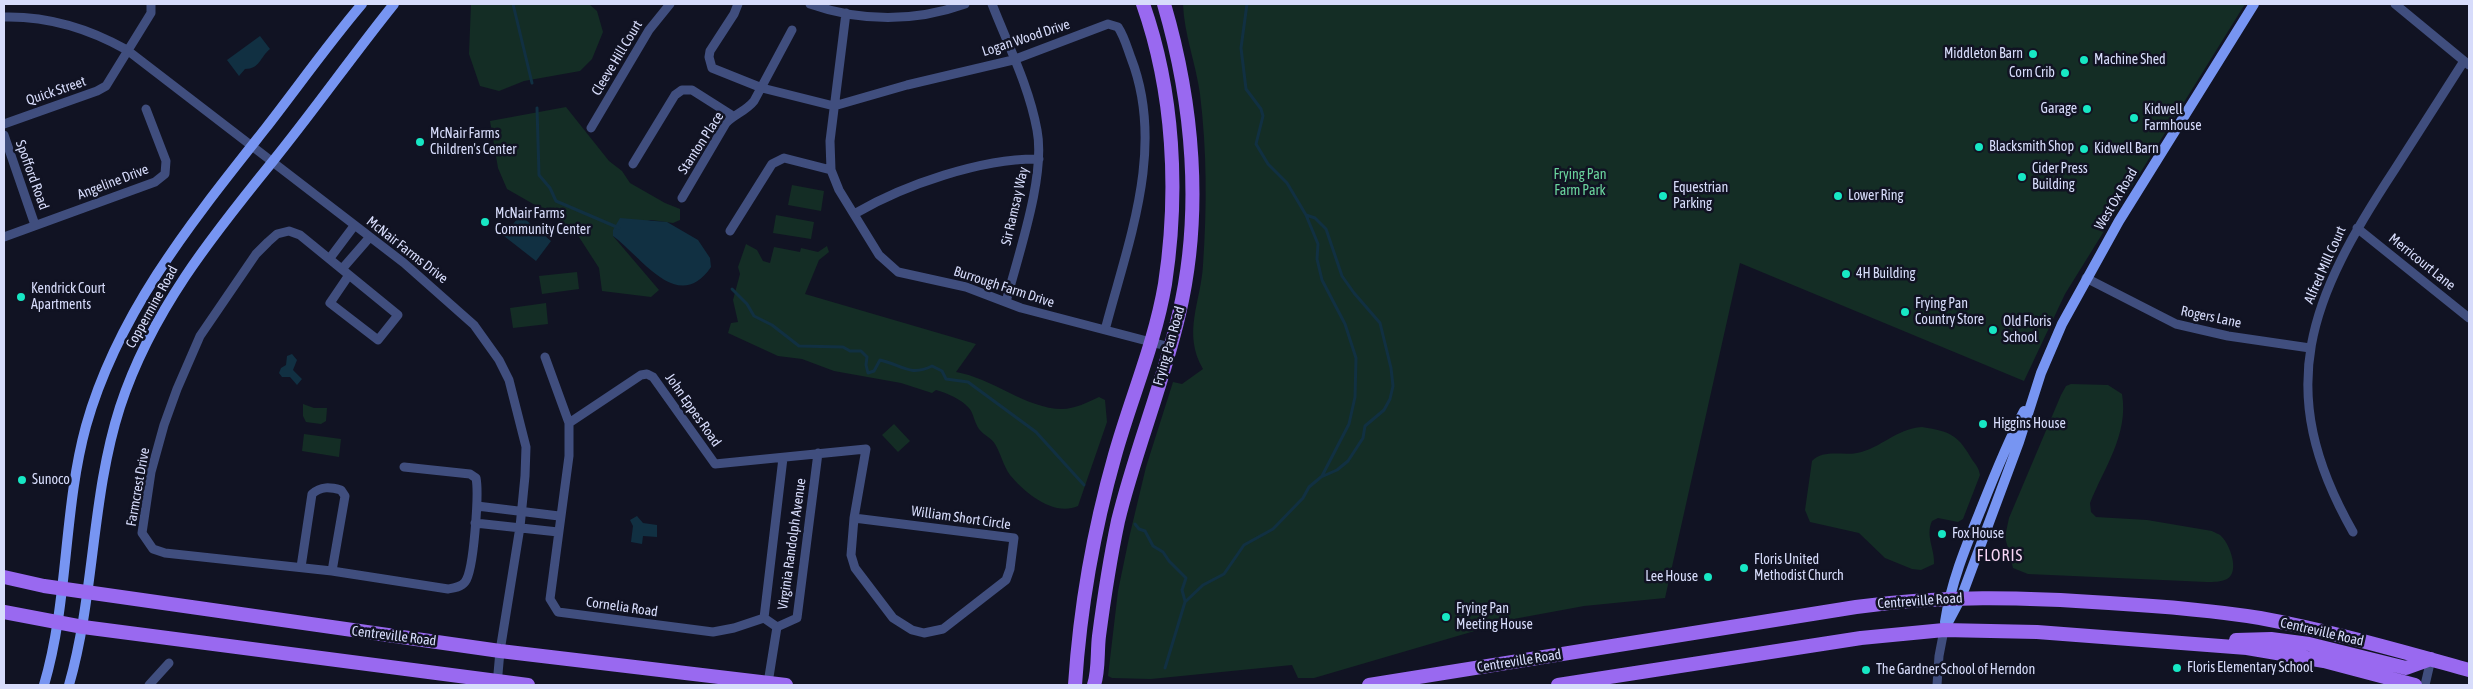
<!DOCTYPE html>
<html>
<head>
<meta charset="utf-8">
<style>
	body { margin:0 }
	#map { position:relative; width:2473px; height:689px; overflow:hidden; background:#111323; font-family:"Asap Condensed",sans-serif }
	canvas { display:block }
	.frame { position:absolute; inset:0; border:5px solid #d7dcfb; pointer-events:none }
</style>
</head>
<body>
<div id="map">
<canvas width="2473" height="689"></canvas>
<div class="frame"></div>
</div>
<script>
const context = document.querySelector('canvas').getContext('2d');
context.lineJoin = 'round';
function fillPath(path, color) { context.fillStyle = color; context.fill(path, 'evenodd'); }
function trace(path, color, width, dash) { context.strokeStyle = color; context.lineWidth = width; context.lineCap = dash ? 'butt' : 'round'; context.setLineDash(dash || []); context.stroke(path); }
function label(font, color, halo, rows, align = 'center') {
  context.font = font + ' "Asap Condensed",sans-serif'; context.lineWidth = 5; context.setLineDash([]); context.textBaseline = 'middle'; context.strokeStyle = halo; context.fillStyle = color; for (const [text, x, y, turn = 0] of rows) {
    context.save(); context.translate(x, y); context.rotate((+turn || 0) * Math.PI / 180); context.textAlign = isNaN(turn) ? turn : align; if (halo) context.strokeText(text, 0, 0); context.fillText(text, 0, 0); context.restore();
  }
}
fillPath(new Path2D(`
	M471,4H589L597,11L603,32L592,59L580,71L524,81L499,91L480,86L469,54Z
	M1183,4H2245L2065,294L2024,381L1740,263L1665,598L1584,606L1519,618L1314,678H1298L1292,665L1151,679L1112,678L1108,676L1118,591L1129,538L1146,467L1173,382L1182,384L1203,369C1182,333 1201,302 1203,265C1207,208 1207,151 1200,94C1196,64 1184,34 1183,4Z
	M566,107L609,161L622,171L630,183L665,203L680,209V220L673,223L651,220L613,230V236L659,290L651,297L602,291L599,268L579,237L556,217L507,189L498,168L490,121Z
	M792,185L824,191L821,211L788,205Z
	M776,215L814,222L811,239L773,233Z
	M746,244L757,250L763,261L770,263L774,247L800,252L801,248L818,252L827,246L829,252L819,260L805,294L976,344L956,372C992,378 1027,409 1062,409C1075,409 1088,402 1099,397L1105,400L1107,422L1078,506C1054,517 1025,493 1010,475C1003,465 1001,454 995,444C992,438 983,435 979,429C974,422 974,414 969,408C961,399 947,393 936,390L932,393L901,383L834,371L802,359L778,356L728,333L731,323L738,322L733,300L740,274L738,267Z
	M577,272L579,289L542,294L539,276Z
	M546,303L548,324L513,328L510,308Z
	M2071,384L2108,385L2122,394C2129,434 2104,468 2090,503L2091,512L2096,517L2147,520L2212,531C2215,533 2220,534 2222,537C2230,545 2240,572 2227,579C2221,582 2213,582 2207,582L2028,574L2013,568L2005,537L2009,518L2061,395L2066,386Z
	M303,404L314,408H327L326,421L321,424L306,422L303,416Z
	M894,424L910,441L898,452L882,435Z
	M1922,427C1952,432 1958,435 1973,461C1977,466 1979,469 1980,475L1963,519L1958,522L1938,518L1932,521C1925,536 1935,549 1934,564L1921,570L1912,569L1885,558L1859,533L1810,522L1805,510L1812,461C1824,449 1842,456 1857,453C1882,448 1895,429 1922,427Z
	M304,434L341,439L339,457L302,451Z`), '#142d25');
fillPath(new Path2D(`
	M260,36L270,49C260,57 260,69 245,69L239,76L227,60Z
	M520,215L551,241L536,261L504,236Z
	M620,218L667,222L698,240L710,258L711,267C678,315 642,257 613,236V230Z
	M292,354L297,360L293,370L302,379L297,385L290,377H282L279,373L281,368L286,365L287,356Z
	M637,516L643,523L657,525V537L643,536L642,544L631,542L633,526L630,520Z`), '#113042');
trace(new Path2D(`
	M513,4L532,83
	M537,108L539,175L550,188L556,201L619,228
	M1306,215L1318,244L1317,259L1322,280L1345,324L1356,358L1355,397L1349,424L1322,476
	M732,289L747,304L754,316L772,325L799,346L843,347L850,351H861L867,357L866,365L868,373L874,371L880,360C902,365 910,377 932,366L942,371L946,379L968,382L1036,432L1084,485
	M1135,524L1139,529L1145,531L1153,546L1163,552L1169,561L1186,578L1182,590L1185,601
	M1165,668L1185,602L1203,585L1224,574L1244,545L1273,529L1303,498L1309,487L1321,477L1337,470L1348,461L1363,438L1365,426L1384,410L1390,399L1393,386L1391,368L1380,323L1354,293L1342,276L1326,229L1315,218L1306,215L1287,183L1268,164L1256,144L1263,116L1261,109L1246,89L1241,48L1247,4`), '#113042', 3);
trace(new Path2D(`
	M738,4L734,14L710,51L709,57L712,68L762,88L834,106L907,85L1013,60L1108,24L1118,27C1124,36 1127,47 1131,58C1166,148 1128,242 1105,330
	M810,4C861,22 915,22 965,4
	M992,4C1008,45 1029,86 1037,130C1046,176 1018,255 1006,302
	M2395,4L2469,65
	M846,13L830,141L831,170L839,190L879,255L898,272L966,287L1021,308L1170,347
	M4,17C49,16 88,28 127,50L404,263L474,325L499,360L509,380L526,447L525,476L520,527L500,651L497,685
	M4,124L97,91L106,86L151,13V4
	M591,128L649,30L670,4
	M4,135L35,225
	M633,164L675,95L682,90H692L733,116
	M682,198L726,123C735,114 746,111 754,101L792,30
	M856,213C904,185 982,158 1039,159
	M2357,228L2469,318
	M730,231L772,164L784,158L831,170
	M4,237L155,182L165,174L166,161L146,109
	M330,258L354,226
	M342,269L369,238
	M349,275L330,303L378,340L398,315L300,235L289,231L277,234L268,242L256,254L200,336L177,389L164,425L151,472L142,533L153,549L165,553L332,571L448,589C454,588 461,587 465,582C474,571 479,493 476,478L470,474L404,467
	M2086,278L2176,324L2228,336L2310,348
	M545,357L569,423V456L550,599L558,612L713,632L734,628L764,618
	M569,423L641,375L647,374L653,377L715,464L866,449L854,518
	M477,506L559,516
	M854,518L1014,538L1010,569L1006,580L943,629L924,633L912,630L893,618L855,568L851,555Z
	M475,523L558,532
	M2353,532C2271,388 2310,298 2395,169C2418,133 2441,97 2464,61
	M301,567L312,494C321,486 330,487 341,490L345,496L332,571
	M777,627L797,618L818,453
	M777,627L764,618L783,458
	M768,683L777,627
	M149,685L169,663
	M1937,685L1939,656L1944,630
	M2425,685L2431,659`), '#404e7e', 9);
trace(new Path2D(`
	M1945,622C1951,582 1966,546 1981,509C1994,476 2007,443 2024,411
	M1944,630L1961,598L2019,442L2041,373L2062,324L2119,221L2254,4
	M44,685C69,600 63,510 86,426C118,312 193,220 265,129C297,88 328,44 362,4
	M69,685C95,594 91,497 120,407C151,312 212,236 273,161C315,109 353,55 394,4`), '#7795f2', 10);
trace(new Path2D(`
	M4,577L44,586L500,651L786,685
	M4,612L83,627L528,685
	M2236,640L2271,639L2309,644L2406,668L2431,659
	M1075,685C1080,608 1094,529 1115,455C1131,398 1155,343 1165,284C1179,192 1174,92 1143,4
	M1094,685C1099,670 1097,652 1099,636C1104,598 1110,559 1118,521C1135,451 1163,384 1179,314C1203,212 1193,103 1164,4
	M1369,685L1856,607C1941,595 2024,597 2109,603C2160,606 2210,610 2260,618C2331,631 2400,651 2469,670
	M1558,685L1861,638L1944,630L2037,632L2247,648L2324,661L2415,685`), '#9969f0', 14);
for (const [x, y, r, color] of [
	[2033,54,5,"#17e7c4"],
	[2084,60,5,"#17e7c4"],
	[2065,73,5,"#17e7c4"],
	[2087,109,5,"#17e7c4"],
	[2134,118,5,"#17e7c4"],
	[420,142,5,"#17e7c4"],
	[1979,147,5,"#17e7c4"],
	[2084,149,5,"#17e7c4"],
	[2022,177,5,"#17e7c4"],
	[1663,196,5,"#17e7c4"],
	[1838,196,5,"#17e7c4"],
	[485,222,5,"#17e7c4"],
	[1846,274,5,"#17e7c4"],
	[21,297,5,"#17e7c4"],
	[1905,312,5,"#17e7c4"],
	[1993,330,5,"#17e7c4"],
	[1983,424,5,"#17e7c4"],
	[22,480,5,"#17e7c4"],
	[1942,534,5,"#17e7c4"],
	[1744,568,5,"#17e7c4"],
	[1708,577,5,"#17e7c4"],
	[1446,617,5,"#17e7c4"],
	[2177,668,5,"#17e7c4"],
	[1866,670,5,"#17e7c4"]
]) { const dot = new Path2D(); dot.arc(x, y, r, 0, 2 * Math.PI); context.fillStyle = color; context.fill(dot); trace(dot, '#111323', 2); }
label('14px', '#d7dcfb', '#111323', [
	["Logan Wood Drive",1026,38,-18],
	["Cleeve Hill Court",617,58,-59],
	["Quick Street",56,91,-19],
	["Stanton Place",701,143,-57],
	["Spofford Road",32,175,70],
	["Angeline Drive",113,182,-21],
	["West Ox Road",2116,199,-59],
	["Sir Ramsay Way",1015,206,-77],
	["McNair Farms Drive",407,250,38],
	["Merricourt Lane",2422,262,39],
	["Alfred Mill Court",2325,265,-66],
	["Burrough Farm Drive",1004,287,18],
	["Coppermine Road",152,307,-61],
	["Rogers Lane",2211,317,12],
	["Frying Pan Road",1169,346,-74],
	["John Eppes Road",693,410,55],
	["Farmcrest Drive",138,487,-80],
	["William Short Circle",961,518,8],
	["Virginia Randolph Avenue",792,544,-82],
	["Centreville Road",1920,601,-4],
	["Cornelia Road",622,607,8],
	["Centreville Road",2322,632,13],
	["Centreville Road",394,636,7],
	["Centreville Road",1519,661,-9]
]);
label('14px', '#d7dcfb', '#111323', [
	["Middleton Barn",2023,54,"right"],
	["Machine Shed",2094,60],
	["Corn Crib",2055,73,"right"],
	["Garage",2077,109,"right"],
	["Kidwell",2144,110],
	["Farmhouse",2144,126],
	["McNair Farms",430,134],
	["Children's Center",430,150],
	["Blacksmith Shop",1989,147],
	["Kidwell Barn",2094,149],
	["Cider Press",2032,169],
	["Building",2032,185],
	["Equestrian",1673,188],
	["Parking",1673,204],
	["Lower Ring",1848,196],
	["McNair Farms",495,214],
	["Community Center",495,230],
	["4H Building",1856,274],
	["Kendrick Court",31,289],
	["Apartments",31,305],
	["Frying Pan",1915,304],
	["Country Store",1915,320],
	["Old Floris",2003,322],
	["School",2003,338],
	["Higgins House",1993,424],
	["Sunoco",32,480],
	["Fox House",1952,534],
	["Floris United",1754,560],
	["Methodist Church",1754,576],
	["Lee House",1698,577,"right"],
	["Frying Pan",1456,609],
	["Meeting House",1456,625],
	["Floris Elementary School",2187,668],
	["The Gardner School of Herndon",1876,670]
], 'left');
label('14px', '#6ad49d', '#111323', [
	["Frying Pan",1580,175],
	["Farm Park",1580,191]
]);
context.letterSpacing = '1px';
label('16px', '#fbd9f8', '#111323', [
	["FLORIS",2000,556]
]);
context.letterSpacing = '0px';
</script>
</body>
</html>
